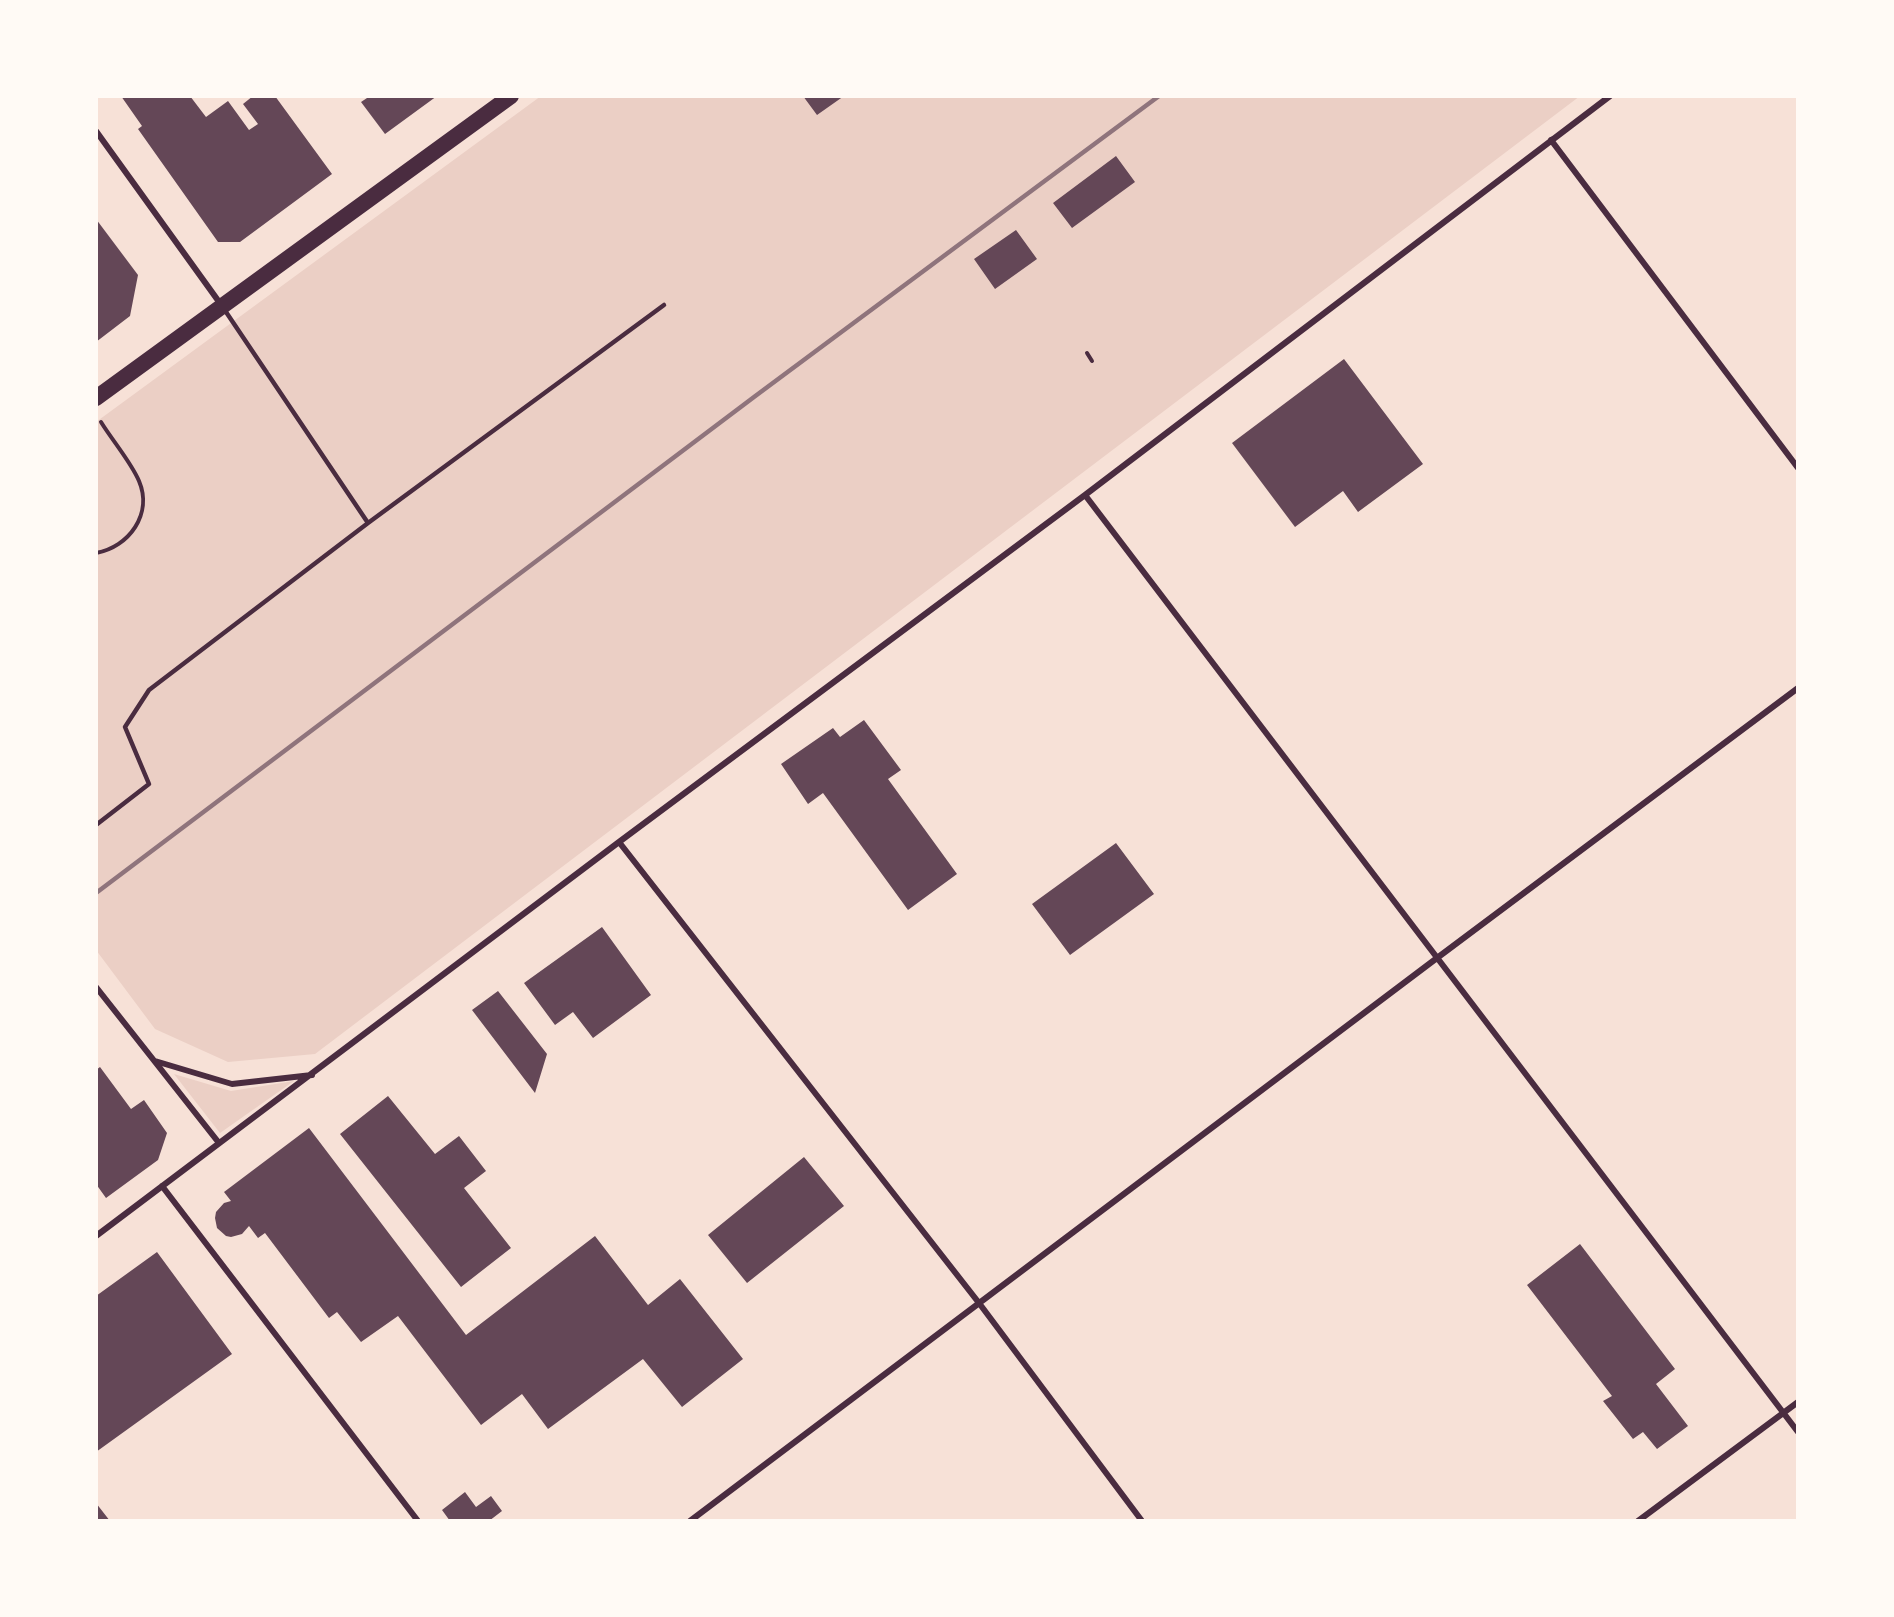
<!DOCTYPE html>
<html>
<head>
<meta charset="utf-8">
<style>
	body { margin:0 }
	#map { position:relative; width:1894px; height:1617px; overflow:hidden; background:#f7e1d7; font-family:Figtree,sans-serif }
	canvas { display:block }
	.frame { position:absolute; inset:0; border:98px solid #fffaf5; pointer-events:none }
</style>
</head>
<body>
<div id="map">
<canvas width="1894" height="1617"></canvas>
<div class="frame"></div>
</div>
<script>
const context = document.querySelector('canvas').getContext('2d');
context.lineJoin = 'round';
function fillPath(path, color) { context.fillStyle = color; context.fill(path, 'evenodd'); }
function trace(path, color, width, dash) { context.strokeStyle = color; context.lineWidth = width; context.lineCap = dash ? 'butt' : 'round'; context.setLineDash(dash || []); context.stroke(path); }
fillPath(new Path2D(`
	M541,96H1580L315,1054L228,1062L155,1029L96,950V422Z
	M174,1074L231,1091L294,1081L220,1133Z`), '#ebcfc5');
fillPath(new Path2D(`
	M121,96H190L206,117L228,101L249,130L258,124L243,104L253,96H275L332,174L240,242H218L138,129L142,126Z
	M370,96H437L385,134L361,102Z
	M803,96H844L817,115Z
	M1116,156L1135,182L1072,228L1053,203Z
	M96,219L138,275L130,316L96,342Z
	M1016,230L1037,259L995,289L974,259Z
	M1344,359L1423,464L1358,512L1343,491L1295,527L1232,443Z
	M864,720L901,770L888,779L957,874L908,910L823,793L808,804L781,764L833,728L840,737Z
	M1116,843L1154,894L1070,955L1032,904Z
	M602,927L651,995L593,1038L573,1012L555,1025L524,983Z
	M498,991L547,1054L535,1093L472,1010Z
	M100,1067L131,1109L144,1100L167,1133L158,1160L106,1198L96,1184V1070Z
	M388,1096L435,1154L459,1136L486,1171L464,1188L511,1248L461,1287L340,1134Z
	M309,1128L466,1335L595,1236L648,1305L680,1279L743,1359L682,1407L643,1359L548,1429L522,1394L481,1425L398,1316L361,1342L337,1312L329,1318L265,1233L258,1238L249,1226L242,1234L231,1237L226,1236L217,1228L215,1218L216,1212L224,1203L231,1201L224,1192Z
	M804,1157L844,1206L747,1283L708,1235Z
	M1580,1244L1675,1369L1656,1384L1688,1426L1657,1449L1643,1432L1633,1439L1603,1401L1612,1396L1527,1285Z
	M157,1252L232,1354L96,1452V1296Z
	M465,1492L476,1507L491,1496L502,1511L489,1521H450L442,1510Z
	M96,1503L110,1521H96Z`), '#644757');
trace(new Path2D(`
	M1087,353L1092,361
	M96,553C129,547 153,514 139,481C131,462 112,440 101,422`), '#4a2c40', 4);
trace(new Path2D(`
	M224,309L368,523
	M96,825L149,784L125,727L149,690L368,523L664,305`), '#4a2c40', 4.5);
trace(new Path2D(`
	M96,131L222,306
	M1551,140L1798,468
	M1085,495L1798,1432
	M619,842L979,1303L1142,1521
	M96,987L219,1143
	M155,1061L232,1084L312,1075
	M162,1186L418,1521
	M96,1236L619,842L1085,495L1610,96
	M690,1521L1437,958L1798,688
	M1638,1521L1798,1402`), '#4a2c40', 6);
trace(new Path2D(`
	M96,398L511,96`), '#4a2c40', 16);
trace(new Path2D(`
	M96,893L754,397L1159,96`), '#8f747c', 4.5);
</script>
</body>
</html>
